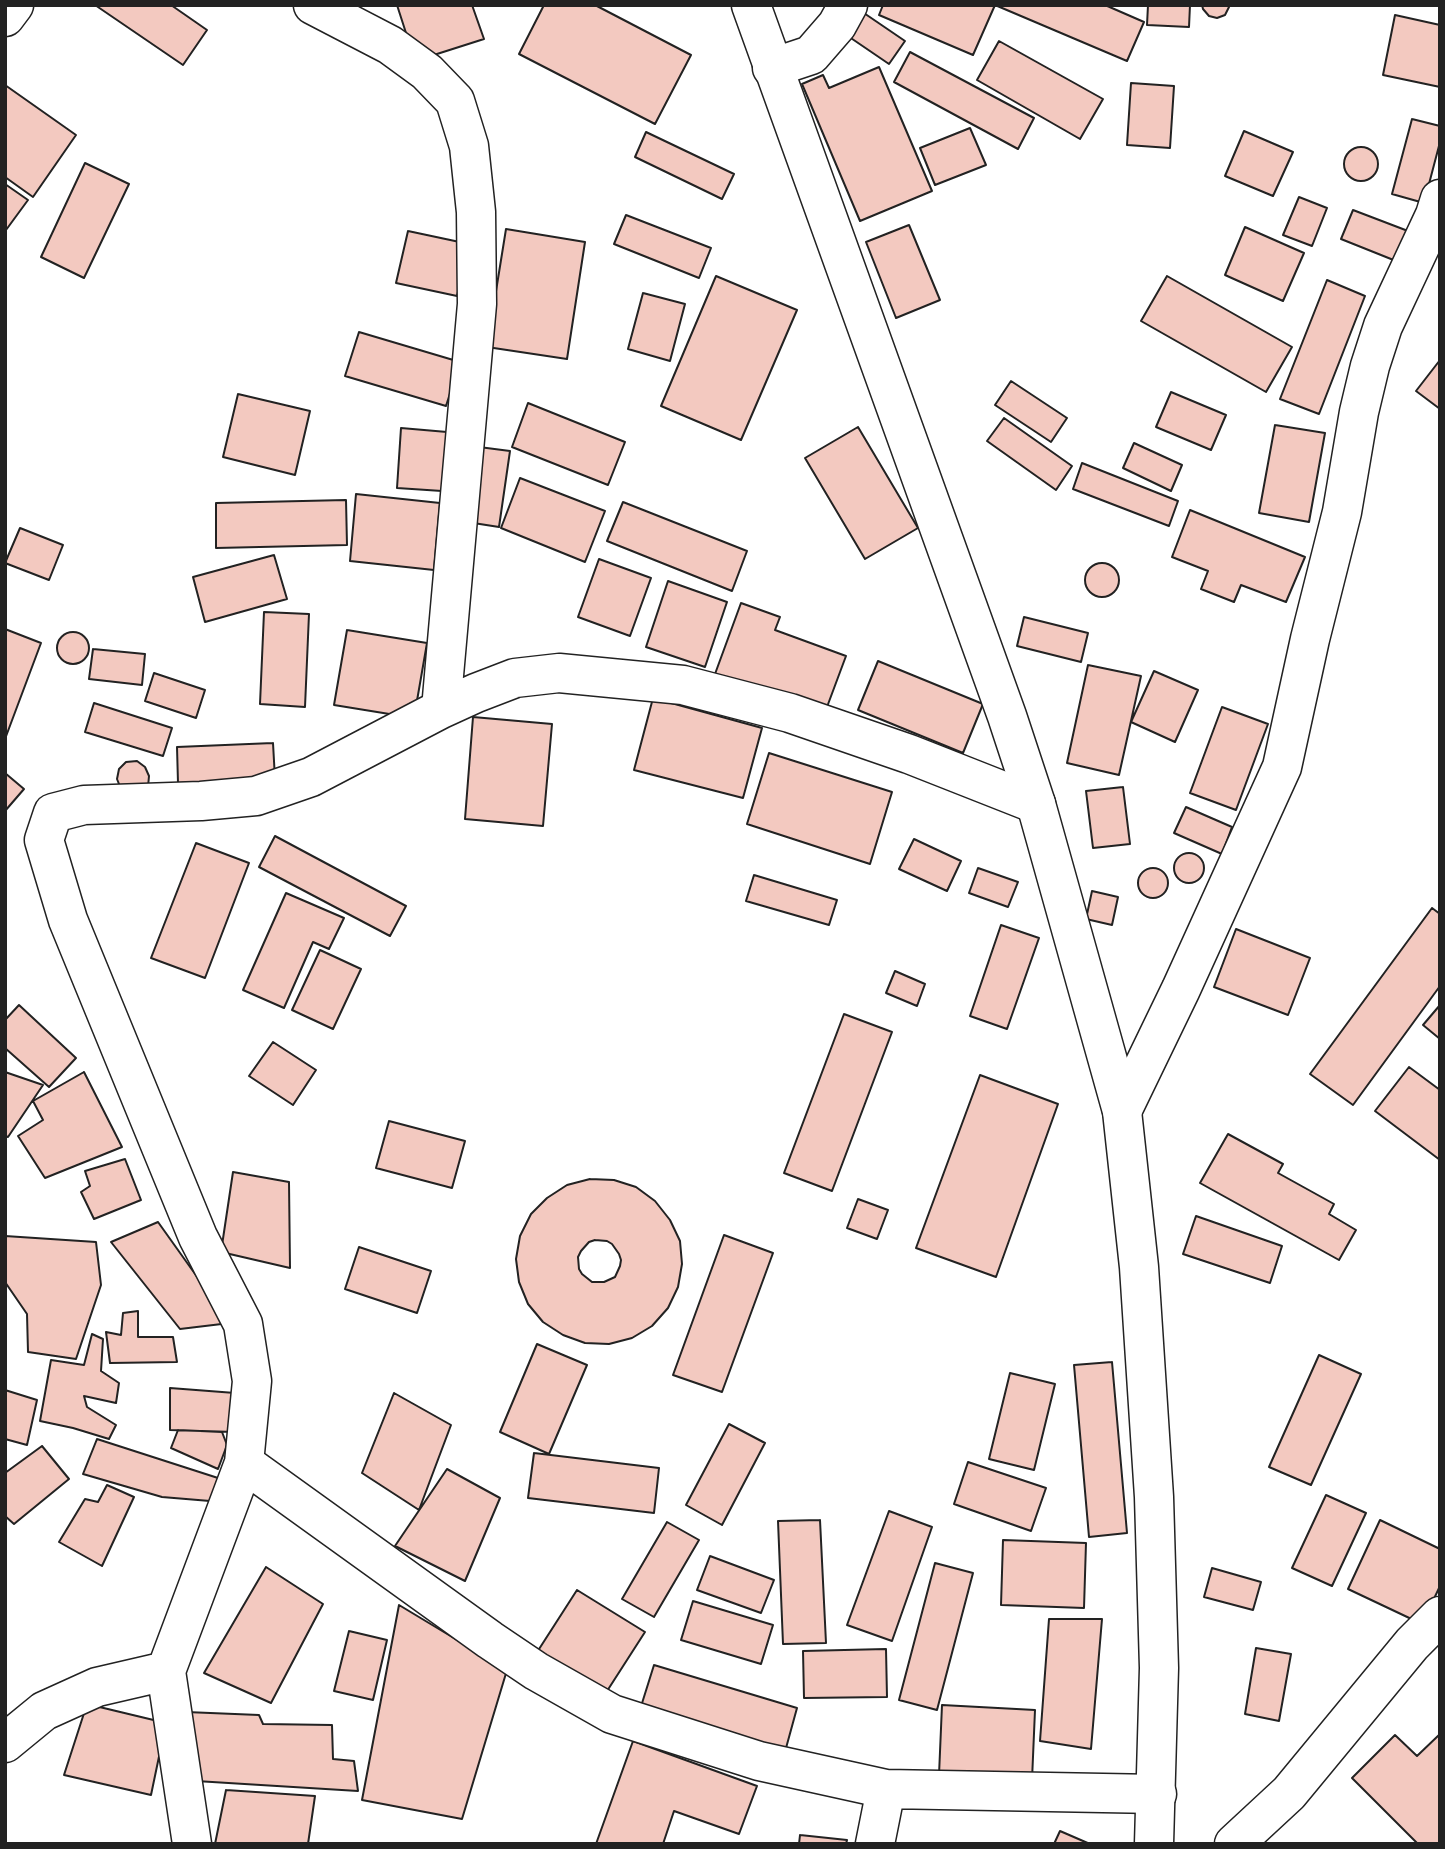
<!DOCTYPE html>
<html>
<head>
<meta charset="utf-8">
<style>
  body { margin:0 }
  #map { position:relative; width:1445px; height:1849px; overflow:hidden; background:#fff; font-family:"Varela Round",sans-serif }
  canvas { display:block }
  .frame { position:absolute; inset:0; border:7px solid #222; pointer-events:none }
</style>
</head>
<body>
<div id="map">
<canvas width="1445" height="1849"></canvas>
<div class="frame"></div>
</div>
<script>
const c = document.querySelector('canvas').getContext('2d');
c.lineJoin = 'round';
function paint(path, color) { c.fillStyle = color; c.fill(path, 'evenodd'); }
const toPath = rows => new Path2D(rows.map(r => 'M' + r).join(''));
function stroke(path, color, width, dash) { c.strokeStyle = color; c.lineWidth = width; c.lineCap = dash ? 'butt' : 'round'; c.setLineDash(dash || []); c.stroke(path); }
const building = toPath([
  [95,5,171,5,207,30,183,65,95,5],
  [397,5,472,5,484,39,415,61,397,5],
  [544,5,595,5,691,55,655,124,519,54,544,5],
  [883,5,1105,5,1144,22,1127,61,995,5,973,55,879,15,883,5],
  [1148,5,1190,5,1189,27,1147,25,1148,5],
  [1202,5,1229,5,1229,7,1225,15,1217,18,1209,16,1203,9,1202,5],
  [858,9,905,41,889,64,842,32,858,9],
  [1395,15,1440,25,1440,87,1383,75,1395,15],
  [999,41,1103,99,1080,139,977,80,999,41],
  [910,52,1034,118,1018,149,894,82,910,52],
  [879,67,932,191,860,221,802,84,823,75,829,88,879,67],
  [1131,83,1174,86,1170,148,1127,145,1131,83],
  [5,85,76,135,33,197,5,177,5,85],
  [1412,119,1440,126,1440,142,1424,203,1392,194,1412,119],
  [970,128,986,165,935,185,920,148,970,128],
  [1244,131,1293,152,1273,196,1225,176,1244,131],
  [646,132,734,174,722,199,635,157,646,132],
  '1344 164a17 17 0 1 1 34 0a17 17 0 1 1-34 0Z',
  [85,163,129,184,84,278,41,257,85,163],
  [5,184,28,200,6,230,5,230,5,184],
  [1299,197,1327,208,1312,246,1283,235,1299,197],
  [1353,210,1408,231,1396,261,1341,239,1353,210],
  [626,215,711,248,699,278,614,244,626,215],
  [909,225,940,300,896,318,866,242,909,225],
  [1245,227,1304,253,1283,301,1225,275,1245,227],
  [506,229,585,242,567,359,487,347,506,229],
  [408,231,469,244,457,296,396,283,408,231],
  [716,276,797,310,741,440,661,406,716,276],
  [1167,276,1292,347,1266,392,1141,321,1167,276],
  [1327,280,1365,296,1319,414,1280,399,1327,280],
  [643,293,685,304,670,361,628,349,643,293],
  [359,332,460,362,446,406,345,376,359,332],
  [1440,360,1440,409,1416,391,1440,360],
  [1011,381,1067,418,1051,442,995,405,1011,381],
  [1171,392,1226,415,1211,450,1156,427,1171,392],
  [238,394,310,411,295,475,223,457,238,394],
  [528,403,625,442,608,485,512,447,528,403],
  [1004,418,1072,466,1056,490,987,441,1004,418],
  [1275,425,1325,433,1309,522,1259,513,1275,425],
  [858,427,918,528,865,559,805,458,858,427],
  [401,428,447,432,442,491,397,488,401,428],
  [1134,443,1182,465,1171,491,1123,468,1134,443],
  [479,447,510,451,499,527,467,522,479,447],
  [1082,463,1178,501,1169,526,1073,489,1082,463],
  [520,478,605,511,585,562,501,528,520,478],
  [356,494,440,503,434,570,350,561,356,494],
  [346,500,347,545,216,548,216,503,346,500],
  [623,502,747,551,732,591,607,541,623,502],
  [1190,510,1305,557,1286,602,1241,585,1234,602,1201,589,1208,571,1172,557,1190,510],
  [20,528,63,545,49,580,5,563,20,528],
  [274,555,287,599,205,622,193,577,274,555],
  [599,559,651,578,630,636,578,617,599,559],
  '1085 580a17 17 0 1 1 34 0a17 17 0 1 1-34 0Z',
  [668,581,727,602,705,667,646,647,668,581],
  [741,603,780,617,775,630,846,656,824,715,715,674,741,603],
  [264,612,309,614,305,707,260,704,264,612],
  [1024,617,1088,633,1081,662,1017,646,1024,617],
  [5,629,41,643,5,739,5,629],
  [347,630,427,643,414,718,334,705,347,630],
  '57 648a16 16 0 1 1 32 0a16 16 0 1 1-32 0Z',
  [93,649,145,654,142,685,89,679,93,649],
  [878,661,983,704,963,753,858,710,878,661],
  [1088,665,1141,676,1119,775,1067,763,1088,665],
  [1154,671,1198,690,1175,742,1131,722,1154,671],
  [154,673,205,690,196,718,145,701,154,673],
  [653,698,762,728,743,798,634,770,653,698],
  [94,703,172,728,163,756,85,732,94,703],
  [1222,707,1268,724,1236,810,1190,793,1222,707],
  [473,717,552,724,543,826,465,819,473,717],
  [273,743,275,779,178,783,177,747,273,743],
  [769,753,892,792,870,864,747,824,769,753],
  [137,761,145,767,149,776,148,787,121,789,117,779,119,769,126,762,137,761],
  [5,773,24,789,5,811,5,773],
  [1123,787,1130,844,1093,848,1086,791,1123,787],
  [1186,807,1232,827,1222,854,1174,833,1186,807],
  [275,836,406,906,390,936,259,867,275,836],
  [914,839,961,861,947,891,899,869,914,839],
  [196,843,249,863,205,978,151,958,196,843],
  '1174 868a15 15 0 1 1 30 0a15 15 0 1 1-30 0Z',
  '1138 883a15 15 0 1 1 30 0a15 15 0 1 1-30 0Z',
  [978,868,1018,882,1008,907,969,893,978,868],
  [754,875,837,900,829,925,746,901,754,875],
  [1092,891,1118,897,1112,925,1086,919,1092,891],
  [286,893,344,918,329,949,313,942,284,1008,243,990,286,893],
  [1432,908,1440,914,1440,986,1353,1105,1310,1074,1432,908],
  [1001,925,1039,938,1007,1029,970,1016,1001,925],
  [1236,929,1310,958,1288,1015,1214,987,1236,929],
  [320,950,361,969,333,1029,292,1010,320,950],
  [895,971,925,984,917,1006,886,993,895,971],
  [19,1005,76,1058,49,1087,5,1048,5,1020,19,1005],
  [1440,1005,1440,1039,1423,1025,1440,1005],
  [844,1014,892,1032,832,1191,784,1173,844,1014],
  [273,1042,316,1070,293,1105,249,1076,273,1042],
  [1409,1067,1440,1090,1440,1160,1375,1111,1409,1067],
  [5,1072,43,1085,8,1137,5,1136,5,1072],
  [84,1072,122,1147,45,1178,18,1136,43,1120,33,1101,84,1072],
  [980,1075,1058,1104,996,1277,916,1248,980,1075],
  [389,1121,465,1141,452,1188,376,1168,389,1121],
  [1228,1134,1283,1164,1278,1173,1334,1204,1329,1214,1356,1230,1339,1260,1200,1183,1228,1134],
  [125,1159,141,1200,94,1219,81,1192,90,1186,85,1171,125,1159],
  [233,1172,289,1182,290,1268,221,1252,233,1172],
  [590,1179,614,1180,636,1187,655,1201,670,1220,680,1241,682,1264,678,1287,668,1308,652,1326,632,1338,609,1344,585,1343,563,1335,543,1322,528,1304,519,1282,516,1259,520,1236,531,1214,547,1198,567,1185,590,1179],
  [595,1240,607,1241,612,1244,619,1254,621,1260,620,1266,615,1277,604,1282,592,1282,582,1274,579,1269,578,1257,581,1251,589,1242,595,1240],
  [858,1199,888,1210,877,1239,847,1228,858,1199],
  [1196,1216,1282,1246,1270,1283,1183,1254,1196,1216],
  [158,1222,230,1323,180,1329,111,1242,158,1222],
  [724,1235,773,1253,722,1392,673,1375,724,1235],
  [5,1236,96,1242,101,1285,76,1359,28,1352,27,1314,5,1282,5,1236],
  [359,1247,431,1271,417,1313,345,1289,359,1247],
  [138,1311,138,1337,173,1337,177,1362,110,1363,106,1332,121,1335,123,1313,138,1311],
  [92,1334,103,1339,101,1371,119,1383,116,1403,84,1396,87,1407,116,1425,109,1439,73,1428,40,1421,51,1360,84,1365,92,1334],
  [537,1344,587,1365,549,1454,500,1432,537,1344],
  [1319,1355,1361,1374,1311,1485,1269,1467,1319,1355],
  [1112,1362,1127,1533,1089,1537,1074,1365,1112,1362],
  [1010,1373,1055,1384,1034,1470,989,1459,1010,1373],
  [170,1388,235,1393,234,1432,170,1430,170,1388],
  [5,1390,37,1400,27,1445,5,1439,5,1390],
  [394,1393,451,1425,419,1510,362,1473,394,1393],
  [729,1424,765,1443,722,1525,686,1505,729,1424],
  [178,1430,222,1432,227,1445,218,1469,171,1448,178,1430],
  [97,1439,218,1478,210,1501,162,1497,83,1474,97,1439],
  [42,1446,69,1479,14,1524,5,1516,5,1473,42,1446],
  [534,1453,659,1468,654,1513,528,1498,534,1453],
  [968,1462,1046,1488,1031,1531,954,1504,968,1462],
  [447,1469,500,1498,465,1581,395,1546,447,1469],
  [107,1485,134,1497,102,1566,59,1542,85,1499,98,1502,107,1485],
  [1326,1495,1366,1513,1332,1586,1292,1568,1326,1495],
  [889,1511,932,1527,892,1641,847,1625,889,1511],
  [820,1520,826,1643,783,1644,778,1521,820,1520],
  [1380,1520,1440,1549,1440,1586,1422,1624,1348,1589,1380,1520],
  [667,1522,699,1540,654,1617,622,1599,667,1522],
  [1003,1540,1086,1543,1084,1608,1001,1605,1003,1540],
  [710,1556,774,1580,761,1613,697,1590,710,1556],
  [935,1563,973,1573,937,1710,899,1700,935,1563],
  [266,1567,323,1604,271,1703,204,1673,266,1567],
  [1212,1568,1261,1582,1253,1610,1204,1597,1212,1568],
  [577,1590,645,1632,600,1702,532,1660,577,1590],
  [693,1601,773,1625,761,1664,681,1640,693,1601],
  [399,1605,507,1670,462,1819,362,1800,399,1605],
  [1049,1619,1102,1619,1091,1749,1040,1741,1049,1619],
  [349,1631,387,1640,373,1700,334,1691,349,1631],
  [1256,1648,1291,1654,1279,1721,1245,1714,1256,1648],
  [886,1649,887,1697,804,1698,803,1651,886,1649],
  [654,1665,797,1708,783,1759,638,1716,654,1665],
  [87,1704,166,1723,151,1795,64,1775,87,1704],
  [942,1705,1035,1710,1032,1780,939,1775,942,1705],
  [186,1712,259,1715,263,1724,332,1725,333,1759,354,1761,358,1791,196,1781,186,1712],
  [1440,1734,1440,1844,1418,1844,1352,1778,1395,1735,1417,1756,1440,1734],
  [633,1741,757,1786,739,1834,674,1811,663,1844,596,1844,633,1741],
  [226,1790,315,1796,308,1844,215,1844,226,1790],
  [1060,1831,1090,1844,1054,1844,1060,1831],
  [800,1835,847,1840,846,1844,799,1844,800,1835]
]);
const street = toPath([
  [313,5,390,45,427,72,455,101,469,146,476,212,477,304,441,709],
  [5,17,14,5],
  [772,68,811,55,837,25,848,5],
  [1122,1111,1181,989,1282,767,1310,639,1342,512,1359,412,1370,366,1383,326,1435,215,1440,199],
  [244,1463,490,1640,536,1671,612,1714,759,1761,886,1789,1157,1794],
  [5,1743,44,1711,97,1687,166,1671],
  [192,1844,166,1671,244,1463,252,1381,243,1324,198,1237,68,920,44,840,53,813,84,805,201,801,256,796,311,777,441,709,476,693,515,678,559,673,683,685,790,713,909,754,1036,804],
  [875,1844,886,1789],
  [1234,1844,1289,1793,1412,1644,1440,1616]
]);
const secondary = toPath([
  [751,5,1007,716,1036,804,1122,1111,1139,1267,1154,1497,1159,1668,1154,1844]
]);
paint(building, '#f3c9c0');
stroke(building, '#222', 2);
stroke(street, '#222', 41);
stroke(secondary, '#222', 41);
stroke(street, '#fff', 38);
stroke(secondary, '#fff', 38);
</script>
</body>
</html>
